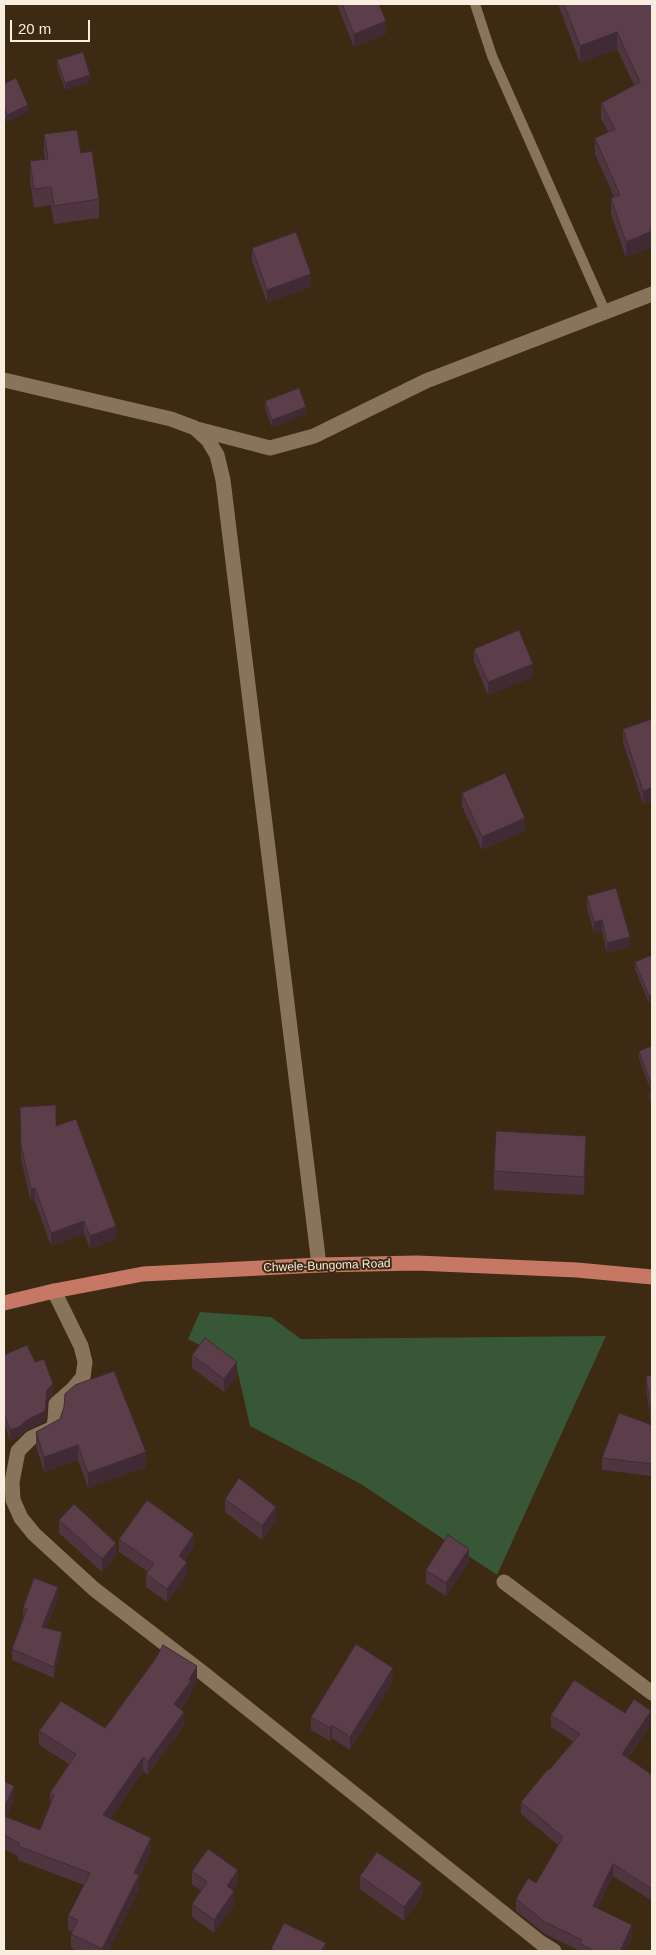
<!DOCTYPE html>
<html>
<head>
<meta charset="utf-8">
<style>
  body { margin:0 }
  #map { position:relative; width:656px; height:1955px; overflow:hidden; background:#3c2a12; font-family:Helvetica,sans-serif }
  canvas { display:block }
  .frame { position:absolute; inset:0; border:5px solid #f9eddf; pointer-events:none }
  .scale { position:absolute; left:10px; top:20px; width:80px; height:22px; box-sizing:border-box; border:2px solid #f9eddf; border-top:0; padding-left:6px; font-size:15px; line-height:18px; white-space:nowrap; color:#f9eddf; -webkit-text-stroke:4px #3c2a12; paint-order:stroke }
</style>
</head>
<body>
<div id="map">
<canvas width="656" height="1955"></canvas>
<div class="frame"></div>
<div class="scale">20 m</div>
</div>
<script>
const c = document.querySelector('canvas').getContext('2d');
c.lineJoin = 'round';
function paint(path, color) { c.fillStyle = color; c.fill(path, 'evenodd'); }
const toPath = rows => new Path2D(rows.map(r => 'M' + r).join(''));
function stroke(path, color, width, dash) { c.strokeStyle = color; c.lineWidth = width; c.lineCap = dash ? 'butt' : 'round'; c.setLineDash(dash || []); c.stroke(path); }
function write(font, color, halo, rows, align = 'center') {
  c.font = font + ' Helvetica,sans-serif'; c.lineWidth = 4; c.setLineDash([]); c.textBaseline = 'middle'; c.strokeStyle = halo; c.fillStyle = color; for (const [text, x, y, turn = 0] of rows) {
    c.save(); c.translate(x, y); c.rotate((+turn || 0) * Math.PI / 180); c.textAlign = isNaN(turn) ? turn : align; if (halo) c.strokeText(text, 0, 0); c.fillText(text, 0, 0); c.restore();
  }
}
const green = toPath([
  [200,1312,271,1317,301,1339,606,1336,497,1575,361,1484,250,1426,236,1364,188,1339]
]);
const lane = toPath([
  [475,4,492,56,605,311]
]);
const street = toPath([
  [4,380,171,419,195,428,208,440,217,455,223,480,319,1265],
  [197,429,270,448,314,436,426,381,652,294],
  [54,1291,81,1346,85,1362,83,1377,72,1390,56,1404,55,1420,53,1428,31,1438,18,1451,12,1482,13,1500,21,1518,34,1534,94,1589,203,1673,541,1943,554,1951],
  [504,1582,652,1693]
]);
const primary = toPath([
  [4,1303,54,1291,143,1274,319,1265,417,1263,577,1270,652,1277]
]);
const wall = toPath([
  [337,4,379,4,386,34,354,47],
  [558,4,652,4,626,258,611,214,611,198,614,197,595,154,595,138,608,132,601,119,601,103,634,85,617,49,580,63],
  [57,60,90,82,65,90,57,67],
  [4,84,28,112,7,122,4,115],
  [44,134,81,153,99,199,99,218,54,224,51,205,34,208,30,180,30,161,45,159,44,153],
  [252,248,311,287,267,303,252,261],
  [265,401,306,414,272,427,265,408],
  [474,649,533,677,488,695,474,662],
  [652,719,652,801,643,804,623,742,623,729],
  [462,793,525,831,482,850,462,806],
  [587,896,630,947,607,953,602,931,594,933,587,907],
  [652,955,649,1003,635,969,635,962],
  [652,1046,652,1108,649,1099,649,1091,651,1091,639,1059,639,1051],
  [20,1107,56,1126,116,1239,90,1249,84,1234,51,1246,35,1201,31,1202,21,1159],
  [586,1155,584,1195,494,1190,494,1171],
  [4,1355,35,1362,53,1394,47,1400,45,1421,27,1430,19,1437,10,1440,4,1424],
  [192,1355,237,1375,224,1392,192,1368],
  [652,1375,652,1476,602,1470,602,1458,651,1424,646,1388,646,1376],
  [60,1419,146,1467,88,1488,78,1460,44,1472,36,1446,36,1432],
  [225,1499,276,1521,262,1540,225,1512],
  [59,1520,116,1556,102,1572,59,1533],
  [119,1539,194,1547,185,1560,187,1575,167,1602,146,1587,146,1574,148,1572,119,1552],
  [469,1562,446,1596,426,1583,426,1570],
  [58,1599,46,1628,62,1643,54,1678,12,1660,12,1649,23,1618,23,1608],
  [197,1680,191,1690,191,1695,181,1709,184,1725,148,1775,143,1771,110,1819,151,1852,139,1878,139,1889,108,1951,78,1951,71,1948,71,1934,72,1932,68,1930,68,1916,84,1885,18,1860,18,1856,4,1849,4,1781,14,1800,6,1817,40,1830,50,1804,50,1793,69,1764,39,1745,39,1731,105,1728],
  [393,1681,350,1750,332,1738,330,1741,311,1730,311,1717],
  [625,1713,651,1723,628,1758,652,1775,652,1901,613,1876,597,1909,632,1937,625,1951,580,1951,545,1934,516,1911,516,1899,536,1883,558,1845,521,1814,521,1802,574,1742,551,1727,551,1715],
  [192,1871,238,1883,233,1890,234,1905,214,1933,192,1917,192,1904,201,1891,192,1884],
  [360,1876,422,1896,404,1921,360,1889]
]);
const shadedWall = toPath([
  [386,21,386,34,354,47,354,34],
  [617,32,617,49,580,63,580,46],
  [90,75,90,82,65,90,65,83],
  [28,105,28,112,7,122,7,115],
  [652,231,652,247,626,258,626,242],
  [311,274,311,287,267,303,267,290],
  [306,407,306,414,272,427,272,420],
  [533,664,533,677,488,695,488,682],
  [652,788,652,801,643,804,643,791],
  [525,818,525,831,482,850,482,837],
  [602,920,602,931,594,933,594,922],
  [630,937,630,947,607,953,607,943],
  [652,995,652,1002,649,1003,649,996],
  [586,1136,586,1155,584,1195,584,1177],
  [35,1188,35,1201,31,1202,31,1189],
  [84,1221,84,1234,51,1246,51,1233],
  [116,1226,116,1239,90,1249,90,1236],
  [237,1362,237,1375,224,1392,224,1379],
  [53,1384,53,1394,47,1400,45,1421,27,1430,19,1437,10,1440,10,1430],
  [78,1445,78,1460,44,1472,44,1457],
  [146,1452,146,1467,88,1488,88,1473],
  [276,1507,276,1521,262,1540,262,1526],
  [194,1534,194,1547,179,1569,179,1556],
  [116,1543,116,1556,102,1572,102,1559],
  [469,1549,469,1562,446,1596,446,1583],
  [187,1562,187,1575,167,1602,167,1589],
  [58,1587,58,1599,42,1639,42,1627],
  [62,1632,62,1643,54,1678,54,1667],
  [197,1666,197,1680,191,1690,191,1695,174,1718,174,1704],
  [393,1668,393,1681,350,1750,350,1737],
  [651,1711,651,1723,622,1766,622,1754],
  [184,1712,184,1725,148,1775,148,1761],
  [332,1725,332,1738,330,1741,330,1728],
  [143,1757,143,1771,103,1829,103,1815],
  [14,1786,14,1800,4,1822,4,1808],
  [151,1838,151,1852,139,1878,139,1889,108,1951,102,1951,102,1949,134,1873],
  [613,1864,613,1876,593,1918,593,1906],
  [238,1870,238,1883,227,1899,227,1886],
  [422,1883,422,1896,404,1921,404,1907],
  [234,1891,234,1905,214,1933,214,1920],
  [632,1925,632,1937,625,1951,620,1951],
  [326,1943,326,1951,321,1951]
]);
const building = toPath([
  [342,4,379,4,386,21,354,34,342,4],
  [564,4,652,4,652,231,626,242,611,198,620,195,595,138,615,129,601,103,640,82,617,32,580,46,564,4],
  [83,52,90,75,65,83,57,60,83,52],
  [16,78,28,105,7,115,4,108,4,84,16,78],
  [77,130,81,153,92,151,99,199,54,206,51,187,34,189,30,161,48,159,44,134,77,130],
  [296,232,311,274,267,290,252,248,296,232],
  [299,388,306,407,272,420,265,401,299,388],
  [519,630,533,664,488,682,474,649,519,630],
  [652,719,652,788,643,791,623,729,652,719],
  [505,773,525,818,482,837,462,793,505,773],
  [616,888,630,937,607,943,602,920,594,922,587,896,616,888],
  [652,955,652,995,649,996,635,962,652,955],
  [652,1046,652,1087,639,1051,652,1046],
  [652,1090,652,1100,649,1091,652,1090],
  [56,1105,56,1126,76,1119,116,1226,90,1236,84,1221,51,1233,35,1188,31,1189,21,1146,20,1107,56,1105],
  [496,1131,586,1136,584,1177,494,1171,496,1131],
  [205,1338,237,1362,224,1379,192,1355,205,1338],
  [27,1345,35,1362,44,1359,53,1384,47,1390,45,1411,27,1420,19,1427,10,1430,4,1414,4,1355,27,1345],
  [114,1371,146,1452,88,1473,78,1445,44,1457,36,1432,60,1419,64,1407,65,1394,75,1385,114,1371],
  [652,1375,652,1419,646,1376,652,1375],
  [619,1413,652,1425,652,1464,602,1458,619,1413],
  [239,1478,276,1507,262,1526,225,1499,239,1478],
  [147,1500,194,1534,179,1556,187,1562,167,1589,146,1574,154,1564,119,1539,147,1500],
  [74,1504,116,1543,102,1559,59,1520,74,1504],
  [448,1535,469,1549,446,1583,426,1570,448,1535],
  [34,1578,58,1587,42,1627,62,1632,54,1667,12,1649,27,1609,23,1608,34,1578],
  [356,1644,393,1668,350,1737,332,1725,330,1728,311,1717,356,1644],
  [163,1645,197,1666,189,1680,191,1681,174,1704,184,1712,148,1761,143,1757,103,1815,151,1838,134,1873,139,1875,102,1949,71,1934,78,1920,68,1916,90,1873,18,1846,19,1843,4,1835,4,1816,40,1830,54,1795,50,1793,76,1754,39,1731,61,1701,105,1728,156,1658,163,1645],
  [574,1680,625,1713,634,1699,651,1711,622,1754,652,1775,652,1889,613,1864,593,1906,632,1925,620,1951,595,1951,580,1944,582,1940,545,1922,516,1899,528,1878,536,1883,563,1837,521,1802,548,1769,549,1770,580,1734,551,1715,574,1680],
  [4,1781,14,1786,4,1808,4,1781],
  [208,1849,238,1870,227,1886,234,1891,214,1920,192,1904,207,1882,192,1871,208,1849],
  [377,1852,422,1883,404,1907,360,1876,377,1852],
  [284,1923,326,1943,321,1951,276,1951,271,1949,284,1923]
]);
const streetNames = [
  ["Chwele-Bungoma Road",327,1266,-2]
];
paint(green, '#375737');
stroke(lane, '#89745b', 10);
stroke(street, '#89745b', 15);
stroke(primary, '#c67864', 15);
paint(wall, '#4f3540');
paint(shadedWall, '#402b34');
paint(building, '#5c3e4a');
stroke(building, '#402b34', 1);
write('12px', '#f9eddf', '#3c2a12', streetNames);
</script>
</body>
</html>
